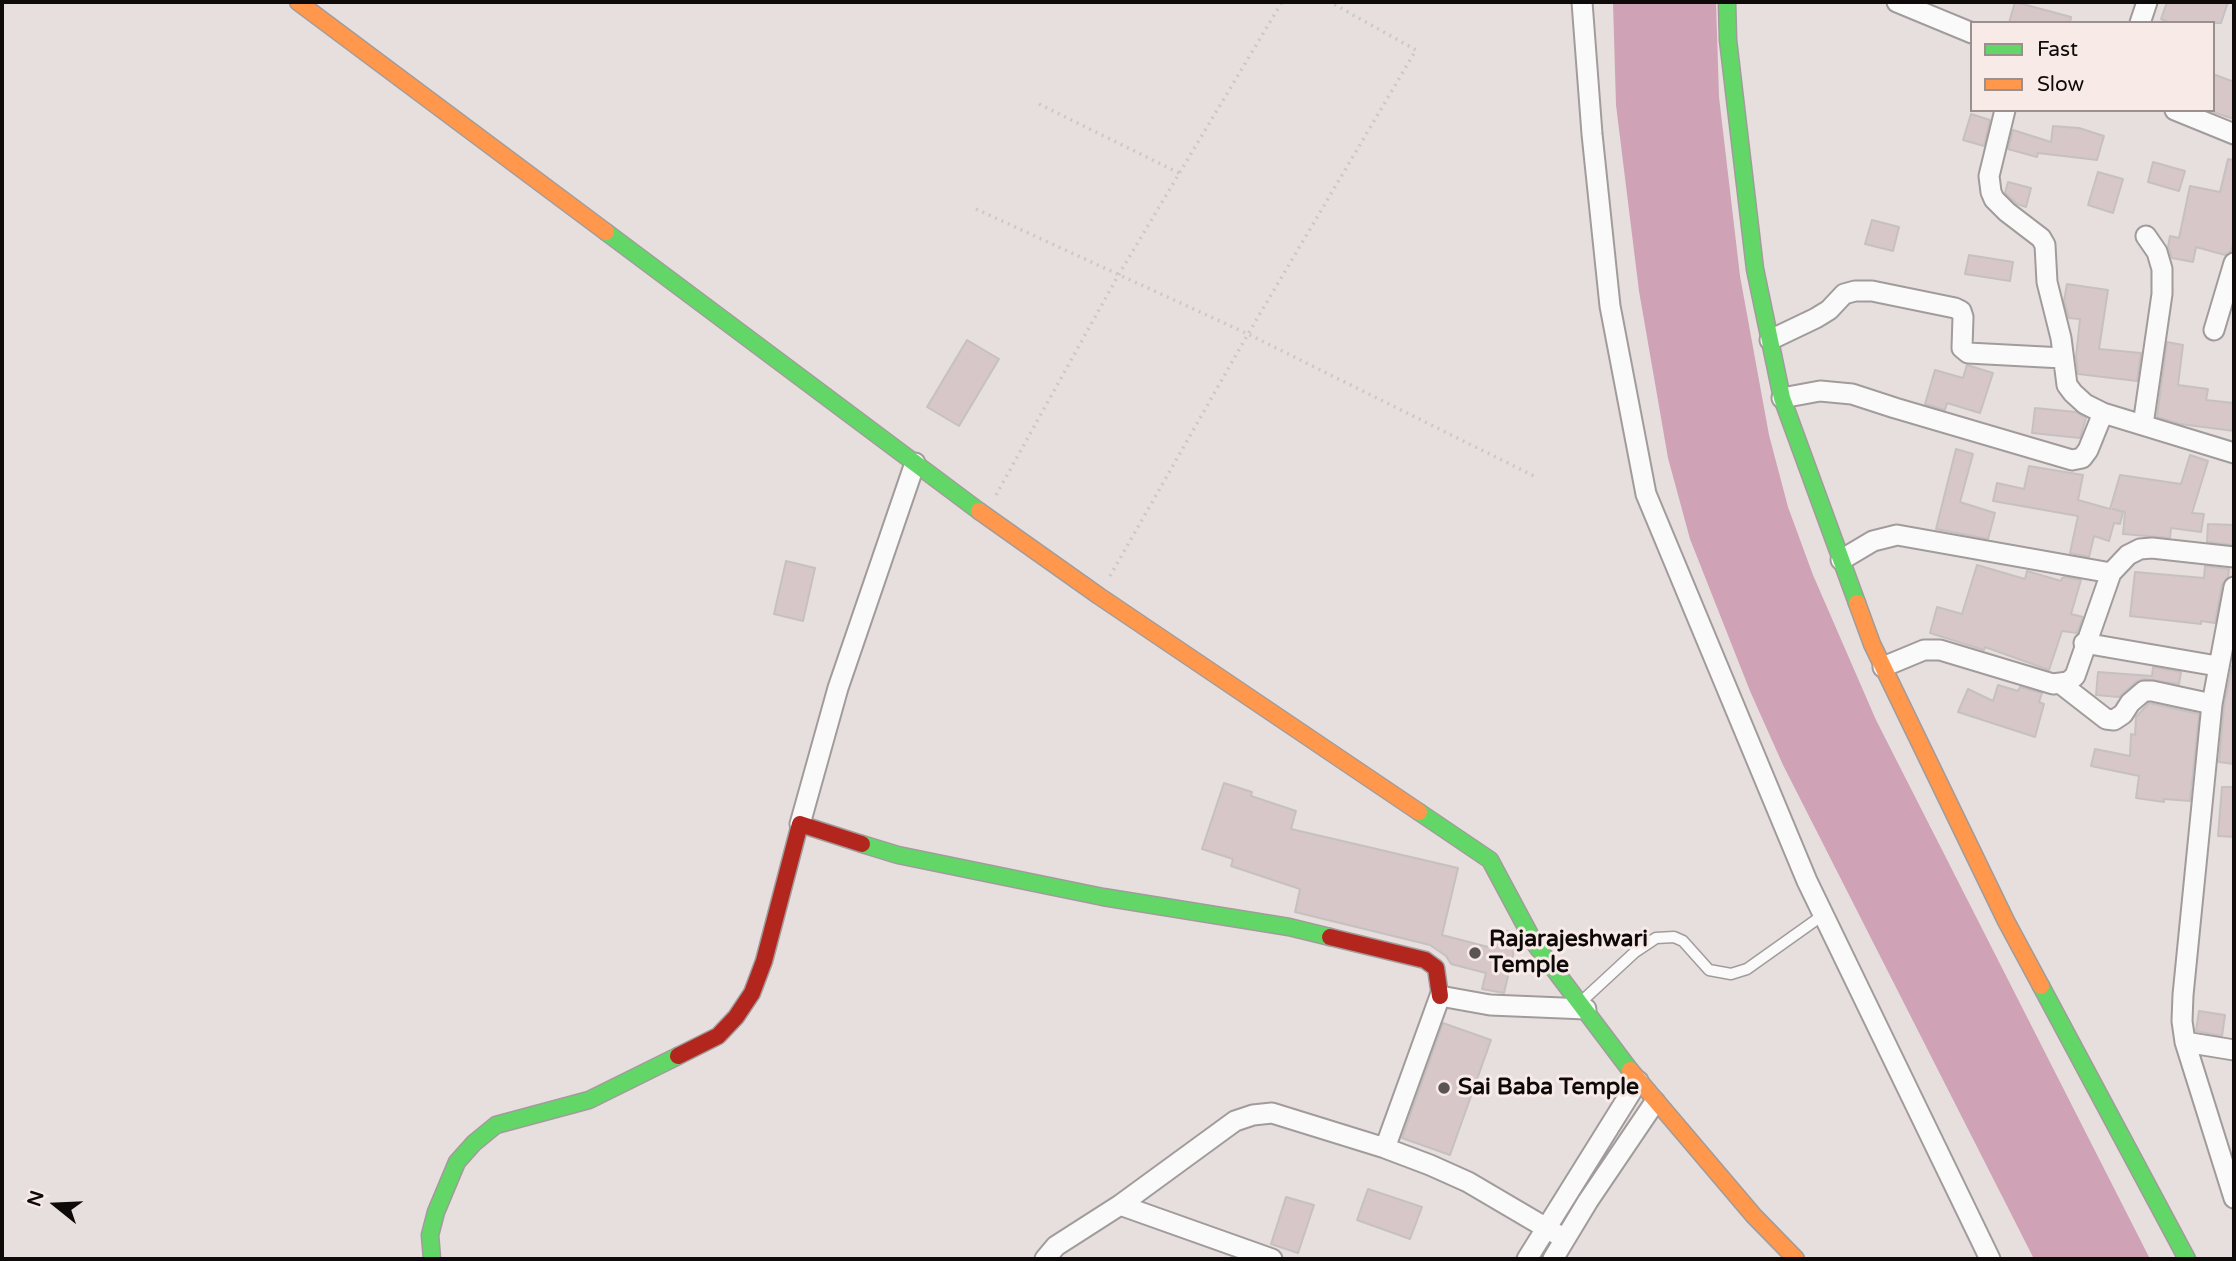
<!DOCTYPE html>
<html>
<head>
<meta charset="utf-8">
<style>
  body { margin:0 }
  #map { position:relative; width:2236px; height:1261px; overflow:hidden; background:#e6dfde; font-family:"Varela Round",sans-serif }
  canvas { display:block }
  .frame { position:absolute; inset:0; border:4px solid #0e0a09; pointer-events:none }
  .legend { position:absolute; left:1970px; top:21px; width:245px; height:91px; box-sizing:border-box; background:#f7eae7; border:2px solid #9a908e; margin:0; padding:9px 12px; list-style:none; font-size:21px; color:#0e0a09 }
  .legend li { display:flex; align-items:center; gap:14px; height:35px }
  .legend b { width:35px; border:2px solid #9a908e }
  .north { position:absolute; left:21px; top:1170px; width:70px; height:70px; -webkit-text-stroke:5px #f7eae7; paint-order:stroke; rotate:288deg; font-size:19px; font-weight:700; line-height:28px; text-align:center; color:#0e0a09 }
  .north::after { content:''; display:block; margin:auto; width:24px; height:32px; background:#0e0a09; clip-path:polygon(50% 0,100% 100%,50% 72%,0 100%) }
</style>
</head>
<body>
<div id="map">
<canvas width="2236" height="1261"></canvas>
<div class="frame"></div>
<ul class="legend">
<li><b style="height:9px;background:#63d668"></b>Fast</li>
<li><b style="height:9px;background:#ff974d"></b>Slow</li>
</ul>
<div class="north">N</div>
</div>
<script>
const c = document.querySelector('canvas').getContext('2d');
c.lineJoin = 'round';
function paint(path, color) { c.fillStyle = color; c.fill(path, 'evenodd'); }
const toPath = rows => new Path2D(rows.map(r => 'M' + r).join(''));
function stroke(path, color, width, dash) { c.strokeStyle = color; c.lineWidth = width; c.lineCap = dash ? 'butt' : 'round'; c.setLineDash(dash || []); c.stroke(path); }
function write(font, color, halo, rows, align = 'center') {
  c.font = font + ' "Varela Round",sans-serif'; c.lineWidth = 6; c.setLineDash([]); c.textBaseline = 'middle'; c.strokeStyle = halo; c.fillStyle = color; for (const [text, x, y, turn = 0] of rows) {
    c.save(); c.translate(x, y); c.rotate((+turn || 0) * Math.PI / 180); c.textAlign = isNaN(turn) ? turn : align; if (halo) c.strokeText(text, 0, 0); c.fillText(text, 0, 0); c.restore();
  }
}
const water = toPath([
  [1613,2,1716,2,1719,97,1740,276,1769,435,1788,507,1813,575,1876,720,2150,1259,2034,1259,1783,765,1750,691,1690,539,1668,458,1639,291,1616,105]
]);
const building = toPath([
  [2015,2,2071,17,2070,23,2009,23,2015,2],
  [2167,2,2228,2,2221,23,2170,23,2161,19,2167,2],
  [2213,74,2234,82,2234,119,2213,112,2213,74],
  [1971,114,1990,120,1984,146,1963,140,1971,114],
  [2053,126,2079,128,2104,136,2097,160,2038,153,2037,157,2008,149,2013,130,2051,142,2053,126],
  [2228,159,2234,160,2234,240,2231,251,2225,255,2196,247,2193,262,2172,258,2168,247,2170,236,2179,238,2190,186,2220,192,2228,159],
  [2153,162,2185,171,2179,191,2148,182,2153,162],
  [2098,172,2123,179,2113,213,2088,205,2098,172],
  [2008,182,2031,188,2026,207,2017,204,2005,193,2008,182],
  [1872,220,1899,227,1893,251,1865,244,1872,220],
  [1969,255,2013,262,2010,281,1965,274,1969,255],
  [2067,284,2108,290,2099,349,2141,353,2137,381,2078,374,2076,357,2080,319,2069,318,2064,301,2067,284],
  [967,340,999,359,959,426,927,407,967,340],
  [2167,342,2183,345,2178,385,2208,389,2206,400,2234,403,2234,431,2180,424,2157,417,2167,342],
  [1967,365,1993,373,1980,413,1947,403,1945,410,1925,404,1935,370,1963,378,1967,365],
  [2035,408,2076,412,2086,418,2080,438,2032,433,2035,408],
  [1956,449,1973,454,1960,502,1995,513,1988,539,1936,529,1956,449],
  [2190,455,2208,461,2192,513,2204,514,2201,532,2171,528,2170,538,2123,534,2125,512,2113,509,2123,512,2120,524,2114,523,2109,541,2094,536,2089,557,2070,553,2078,516,1993,501,1997,483,2024,489,2029,466,2083,475,2078,500,2110,509,2120,475,2181,484,2190,455],
  [2208,524,2234,525,2234,545,2207,542,2208,524],
  [786,561,815,568,803,621,774,614,786,561],
  [1977,565,2025,579,2027,571,2061,581,2062,578,2065,577,2081,580,2071,614,2083,617,2077,633,2062,631,2049,670,1985,647,1984,650,1930,633,1937,607,1962,614,1977,565],
  [2205,566,2229,569,2228,577,2222,585,2215,623,2201,621,2201,624,2130,616,2135,572,2204,578,2205,566],
  [2232,666,2234,666,2234,764,2219,762,2224,706,2232,666],
  [2153,667,2181,672,2179,684,2144,679,2136,682,2119,697,2096,695,2098,672,2152,676,2153,667],
  [1998,685,2018,691,2020,687,2042,693,2039,702,2044,704,2035,737,1958,712,1968,689,1993,701,1998,685],
  [2149,703,2199,714,2190,801,2164,799,2164,802,2136,798,2139,776,2091,766,2095,749,2130,756,2131,734,2135,735,2136,717,2149,703],
  [1224,783,1252,792,1251,796,1296,811,1291,829,1458,868,1442,935,1492,948,1496,929,1511,932,1516,942,1504,993,1482,989,1486,973,1451,964,1446,956,1430,945,1295,912,1300,889,1231,866,1233,859,1202,849,1224,783],
  [2222,787,2234,787,2234,837,2218,836,2222,787],
  [2199,1011,2225,1015,2222,1036,2196,1031,2199,1011],
  [1443,1023,1491,1040,1450,1155,1402,1138,1443,1023],
  [1368,1189,1422,1207,1410,1239,1357,1220,1368,1189],
  [1286,1197,1314,1205,1298,1253,1271,1244,1286,1197]
]);
const path = toPath([
  [1039,104,1179,173],
  [976,209,1248,334,1538,478],
  [996,495,1119,274,1282,2],
  [1110,576,1248,334,1416,50,1330,2]
]);
const lane = toPath([
  [1582,1001,1635,952,1656,938,1674,937,1683,941,1709,970,1731,974,1747,969,1823,915]
]);
const street = toPath([
  [1582,2,1592,134,1610,306,1646,494,1807,881,1990,1259],
  [1897,2,1972,33],
  [2140,23,2147,2],
  [2005,110,1989,176,1991,192,1994,199,2007,212,2041,238,2045,245,2047,282,2061,338,2067,385,2073,393,2085,404,2103,413],
  [2175,110,2234,134],
  [2214,330,2234,263],
  [1770,340,1816,318,1829,310,1844,294,1855,291,1872,291,1955,308,1961,311,1963,317,1962,348,1968,353,2063,358],
  [1782,398,1820,391,1852,394,1895,408,2072,460,2082,458,2088,450,2103,413,2234,453],
  [2143,425,2162,294,2162,269,2157,252,2146,236],
  [1841,560,1873,541,1897,535,2111,573],
  [2234,587,2212,704,2183,995,2182,1021,2185,1042,2234,1198],
  [2084,643,2217,666],
  [1883,667,1924,650,1940,650,2053,684,2068,682,2075,676,2111,573,2128,555,2140,549,2152,548,2234,557],
  [2061,684,2106,719,2114,720,2123,714,2130,703,2144,691,2152,691,2212,704],
  [800,824,838,688,915,463],
  [2185,1042,2234,1050],
  [1385,1148,1440,996,1490,1005,1586,1009],
  [1120,1205,1235,1121,1253,1115,1272,1113,1385,1148,1430,1165,1468,1182,1565,1239],
  [1045,1259,1056,1246,1120,1205,1272,1259],
  [1527,1259,1638,1081],
  [1553,1259,1588,1201,1655,1102]
]);
const fast = toPath([
  [1727,2,1728,40,1755,269,1782,398,1857,603],
  [606,232,979,511],
  [1419,812,1490,860,1535,944,1630,1070],
  [862,844,898,855,1103,897,1289,927,1330,937],
  [2041,986,2187,1259],
  [432,1259,430,1235,436,1212,457,1162,474,1143,496,1125,589,1100,678,1056]
]);
const slow = toPath([
  [298,2,606,232],
  [979,511,1099,596,1419,812],
  [1857,603,1872,644,2006,921,2041,986],
  [1630,1070,1754,1216,1796,1259]
]);
const jam = toPath([
  [1330,937,1425,960,1436,968,1440,996],
  [678,1056,718,1036,736,1017,752,993,764,961,800,824,862,844]
]);
const markers = [
  [1475,953,7,"#5a5554"],
  [1444,1088,7,"#5a5554"]
];
const poiNames = [
  ["Rajarajeshwari",1489,940],
  ["Temple",1489,966],
  ["Sai Baba Temple",1458,1088]
];
paint(water, '#cfa2b5');
paint(building, '#d7c7c8');
stroke(building, '#c6c1c0', 2);
stroke(lane, '#a19c9b', 13);
stroke(street, '#a19c9b', 23);
stroke(fast, '#a19c9b', 19);
stroke(slow, '#a19c9b', 19);
stroke(jam, '#a19c9b', 19);
stroke(path, '#cbc9c8', 3.5, [2, 5]);
stroke(lane, '#fbfafa', 10);
stroke(street, '#fbfafa', 19);
stroke(fast, '#63d668', 16);
stroke(slow, '#ff974d', 16);
stroke(jam, '#b3261e', 16);
for (const [x, y, r, color] of markers) { const dot = new Path2D(); dot.arc(x, y, r, 0, 2 * Math.PI); c.fillStyle = color; c.fill(dot); stroke(dot, '#f7eae7', 2.5); }
write('bold 23px', '#0e0a09', '#f7eae7', poiNames, 'left');
</script>
</body>
</html>
